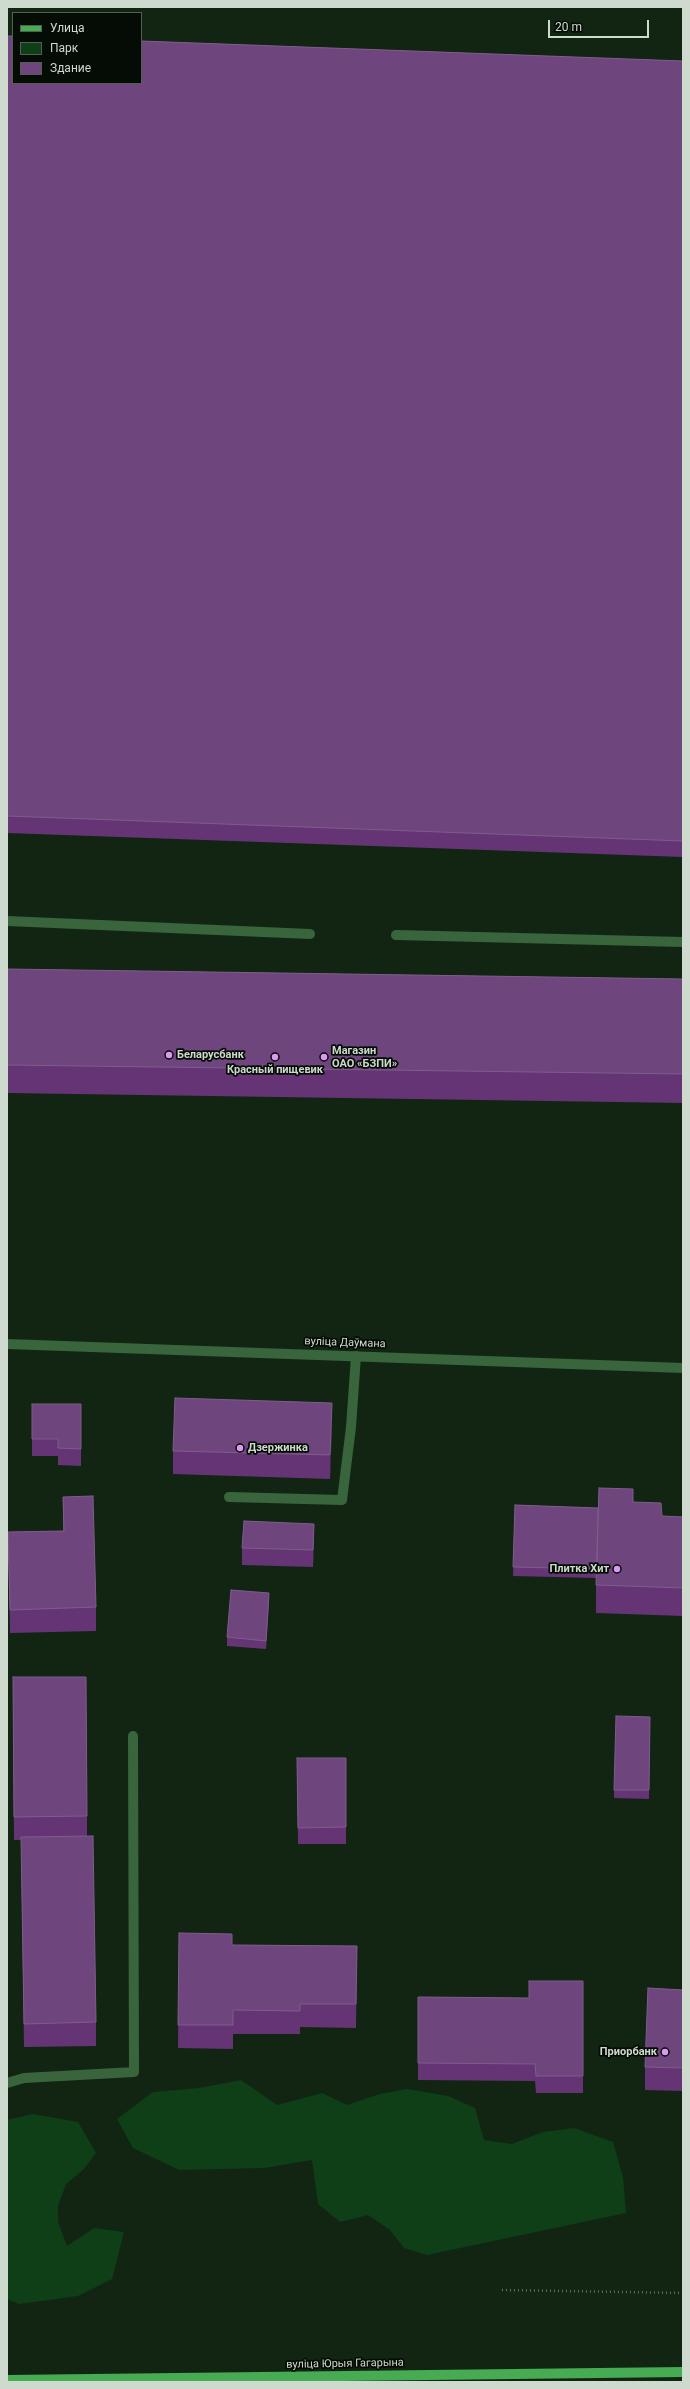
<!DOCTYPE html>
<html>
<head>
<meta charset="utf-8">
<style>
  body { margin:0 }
  #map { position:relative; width:690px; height:2389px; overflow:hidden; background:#122513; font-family:Roboto,sans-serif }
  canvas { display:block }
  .frame { position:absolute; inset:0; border:8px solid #cedace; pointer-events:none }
  .legend { position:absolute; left:12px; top:12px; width:130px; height:72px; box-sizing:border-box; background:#050b05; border:1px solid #555e55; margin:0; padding:5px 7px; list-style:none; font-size:12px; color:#cedace }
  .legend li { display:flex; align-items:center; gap:8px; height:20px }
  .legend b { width:20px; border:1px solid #555e55 }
  .scale { position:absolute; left:548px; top:20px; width:101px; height:18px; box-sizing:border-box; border:2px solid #cedace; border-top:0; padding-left:5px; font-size:12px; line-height:14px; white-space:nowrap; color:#cedace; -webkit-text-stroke:3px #050b05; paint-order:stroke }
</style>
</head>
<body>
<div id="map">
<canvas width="690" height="2389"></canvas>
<div class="frame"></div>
<ul class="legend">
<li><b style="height:5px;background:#46ab52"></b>Улица</li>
<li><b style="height:11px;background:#0e3f16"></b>Парк</li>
<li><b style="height:11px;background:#6f457e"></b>Здание</li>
</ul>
<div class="scale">20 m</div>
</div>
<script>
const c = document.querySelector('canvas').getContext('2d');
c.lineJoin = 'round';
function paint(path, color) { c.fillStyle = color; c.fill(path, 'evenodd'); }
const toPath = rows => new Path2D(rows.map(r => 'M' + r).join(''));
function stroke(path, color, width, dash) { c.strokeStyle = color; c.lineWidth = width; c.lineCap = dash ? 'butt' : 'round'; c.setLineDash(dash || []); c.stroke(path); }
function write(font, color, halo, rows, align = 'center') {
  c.font = font + ' Roboto,sans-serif'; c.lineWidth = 3.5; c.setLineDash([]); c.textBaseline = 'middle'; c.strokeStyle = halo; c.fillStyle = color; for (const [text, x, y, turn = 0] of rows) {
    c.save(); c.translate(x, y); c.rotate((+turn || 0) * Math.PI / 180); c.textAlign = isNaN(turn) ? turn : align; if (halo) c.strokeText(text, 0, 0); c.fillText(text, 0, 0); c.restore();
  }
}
const green = toPath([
  [241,2080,277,2105,322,2093,347,2105,380,2094,407,2089,448,2096,475,2108,484,2140,512,2144,543,2132,574,2128,613,2142,623,2177,626,2213,427,2255,404,2248,390,2230,368,2215,340,2222,318,2204,312,2160,264,2168,179,2170,133,2148,117,2119,153,2092,199,2088],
  [33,2114,78,2122,96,2153,84,2169,66,2184,58,2206,58,2222,67,2246,94,2228,124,2232,112,2279,78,2296,19,2304,7,2299,7,2120]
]);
const path = toPath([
  [502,2290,683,2293]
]);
const service = toPath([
  [7,921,310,934],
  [396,935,683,942],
  [229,1497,342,1500,351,1427,356,1356],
  [7,2083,24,2078,134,2072,133,1736]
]);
const minor = toPath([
  [7,1344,683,1368]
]);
const primary = toPath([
  [7,2380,683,2372]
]);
const wall = toPath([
  [7,36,683,61,683,857,7,833],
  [7,969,683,979,683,1103,7,1093],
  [32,1404,81,1404,81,1466,58,1465,58,1456,32,1456],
  [332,1427,330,1479,173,1474,173,1451],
  [63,1497,96,1607,96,1631,10,1633,8,1532,63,1531],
  [633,1502,662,1516,683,1517,683,1616,596,1613,596,1578,513,1576,515,1505,598,1508],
  [314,1540,313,1567,242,1565,242,1548],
  [269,1602,266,1649,227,1646,227,1637],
  [13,1677,87,1816,87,1836,96,2022,96,2046,24,2047,21,1840,14,1840],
  [650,1717,649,1799,614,1798,614,1790],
  [297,1758,346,1758,346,1844,298,1844],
  [179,1933,232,1945,357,1946,356,2028,300,2027,300,2034,233,2034,233,2049,178,2048],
  [583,1981,583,2093,536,2093,535,2081,418,2080,418,1997,529,1998],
  [683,1990,683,2091,645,2090,645,2067]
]);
const shadedWall = toPath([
  [332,1403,332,1427,330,1479,330,1455],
  [314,1524,314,1540,313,1567,313,1550],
  [269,1593,269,1602,266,1649,266,1641]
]);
const building = toPath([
  [7,36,13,36,13,83,141,83,141,41,683,61,683,841,7,816,7,36],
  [7,969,683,979,683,1074,7,1065,7,969],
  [175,1398,332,1403,330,1455,173,1451,175,1398],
  [32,1404,81,1404,81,1449,58,1448,58,1439,32,1439,32,1404],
  [599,1488,633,1489,633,1502,661,1503,662,1516,683,1517,683,1588,596,1585,599,1488],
  [93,1496,96,1607,10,1610,8,1532,64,1531,63,1497,93,1496],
  [515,1505,598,1508,597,1569,513,1567,515,1505],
  [244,1521,314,1524,313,1550,242,1548,244,1521],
  [231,1590,269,1593,266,1641,227,1637,231,1590],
  [13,1677,86,1677,87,1816,14,1817,13,1677],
  [616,1716,650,1717,649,1790,614,1790,616,1716],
  [297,1758,346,1758,346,1827,298,1828,297,1758],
  [93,1836,96,2022,24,2024,21,1837,93,1836],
  [179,1933,232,1934,232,1945,357,1946,356,2004,300,2004,300,2011,233,2010,233,2025,178,2025,179,1933],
  [529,1981,583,1981,583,2076,536,2076,535,2064,418,2063,418,1997,529,1998,529,1981],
  [648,1988,683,1990,683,2068,645,2067,648,1988]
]);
const markers = [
  [169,1055,4,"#dc99f4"],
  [275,1057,4,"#dc99f4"],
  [324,1057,4,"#dc99f4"],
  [240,1448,4,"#dc99f4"],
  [617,1569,4,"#dc99f4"],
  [665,2052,4,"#dc99f4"]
];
const poiNames = [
  ["Магазин",332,1051],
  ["ОАО «БЗПИ»",332,1064],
  ["Беларусбанк",177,1055],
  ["Красный пищевик",275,1070,"center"],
  ["Дзержинка",248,1448],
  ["Плитка Хит",609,1569,"right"],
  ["Приорбанк",657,2052,"right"]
];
const streetNames = [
  ["вуліца Даўмана",345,1343,2],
  ["вуліца Юрыя Гагарына",345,2364,-1]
];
paint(green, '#0e3f16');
stroke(path, '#5d6d5d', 2.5, [1, 3]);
stroke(service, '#38653b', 10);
stroke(minor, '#38653b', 10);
stroke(primary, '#46ab52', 10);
paint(wall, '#643475');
paint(shadedWall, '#3e264a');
paint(building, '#6f457e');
stroke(building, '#7e5d8b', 1);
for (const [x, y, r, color] of markers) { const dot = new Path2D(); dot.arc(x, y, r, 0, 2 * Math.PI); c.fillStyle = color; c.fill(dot); stroke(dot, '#050b05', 1.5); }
write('bold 11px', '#cedace', '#050b05', poiNames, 'left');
write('11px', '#cedace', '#050b05', streetNames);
</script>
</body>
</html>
